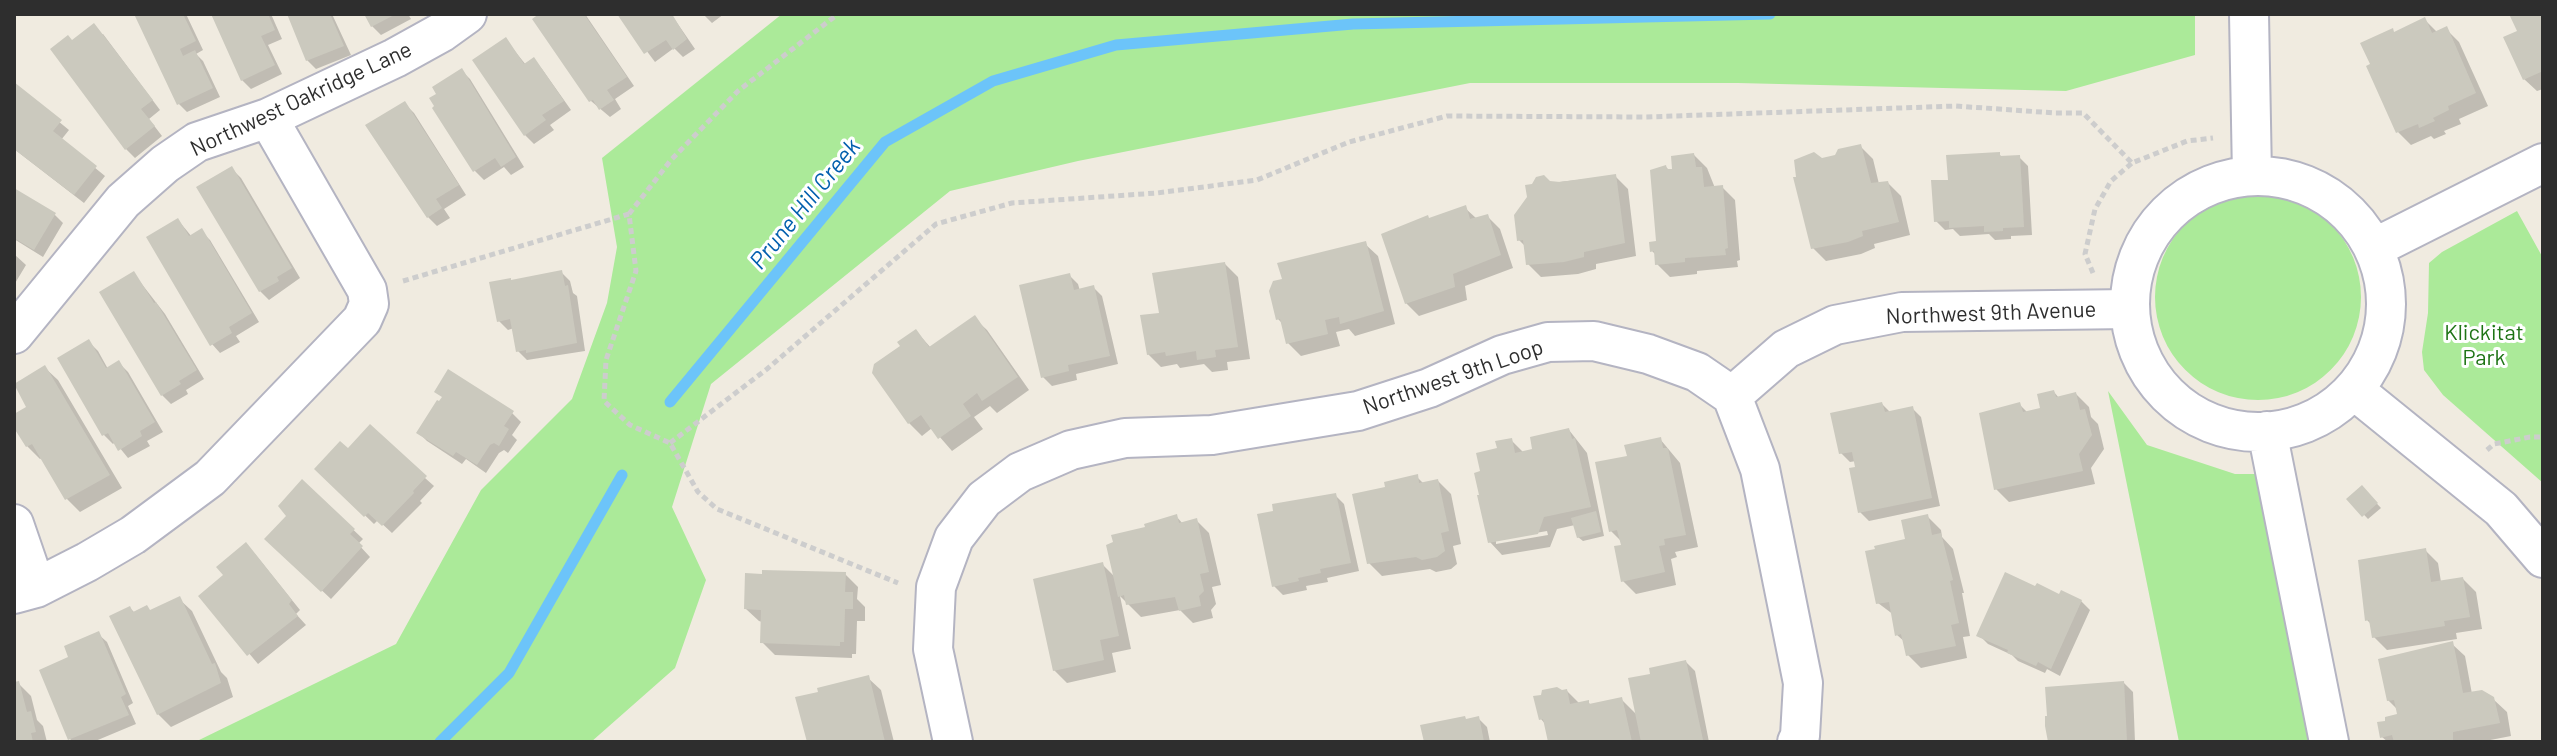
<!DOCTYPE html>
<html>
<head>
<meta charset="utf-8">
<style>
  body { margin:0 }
  #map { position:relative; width:2557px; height:756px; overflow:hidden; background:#f0ebe0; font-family:Barlow,sans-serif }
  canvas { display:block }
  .frame { position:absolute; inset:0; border:16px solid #2e2e2e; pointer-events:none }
</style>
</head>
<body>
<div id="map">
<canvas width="2557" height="756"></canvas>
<div class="frame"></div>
</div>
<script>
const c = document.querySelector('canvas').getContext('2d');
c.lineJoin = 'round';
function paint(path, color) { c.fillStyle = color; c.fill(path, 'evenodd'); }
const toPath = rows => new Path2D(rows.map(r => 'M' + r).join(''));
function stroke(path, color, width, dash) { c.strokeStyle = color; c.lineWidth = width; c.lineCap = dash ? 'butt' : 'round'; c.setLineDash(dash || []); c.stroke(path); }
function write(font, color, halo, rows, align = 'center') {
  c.font = font + ' Barlow,sans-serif'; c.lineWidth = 6; c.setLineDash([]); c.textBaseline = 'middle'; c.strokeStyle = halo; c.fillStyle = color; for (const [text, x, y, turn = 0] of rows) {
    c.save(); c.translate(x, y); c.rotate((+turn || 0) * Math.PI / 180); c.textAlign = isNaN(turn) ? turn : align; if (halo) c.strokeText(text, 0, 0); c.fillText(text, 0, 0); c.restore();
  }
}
const green = toPath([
  [782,14,2195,14,2195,55,2066,91,1738,83,1470,83,1078,161,950,191,711,384,672,507,706,580,675,668,591,742,195,742,396,644,481,490,572,399,607,303,617,247,602,158],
  '2155 297a103 103 0 1 1 206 0a103 103 0 1 1-206 0Z',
  [2517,211,2543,258,2543,483,2443,395,2424,370,2422,352,2428,313,2429,263,2442,252],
  [2108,391,2147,445,2235,474,2262,474,2321,742,2179,742]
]);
const shadow = toPath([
  [136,14,186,14,203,50,196,54,203,61,220,97,187,112,178,103],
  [213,14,271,14,282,39,268,45,282,74,251,89,242,80],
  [289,14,332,14,351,55,316,69,307,60],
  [366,14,408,14,411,19,381,35,372,26],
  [544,14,585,14,634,86,615,99,621,109,610,117,591,101,535,19],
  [619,14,671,14,695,49,683,57,674,48,655,62],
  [703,14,724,14,712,23],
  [2512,14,2543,14,2543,89,2537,91,2524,79,2519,32],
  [2425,20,2438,33,2446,29,2459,42,2488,106,2459,119,2461,124,2444,131,2446,134,2434,139,2431,136,2411,145,2398,132,2395,34],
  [103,34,160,110,149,119,162,136,135,158,126,149,73,42],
  [506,40,526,65,533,60,542,69,571,110,550,125,554,130,534,144,525,135],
  [461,70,470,79,524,167,511,175,504,167,484,180,475,171,434,108,438,94],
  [14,85,69,130,61,140,105,176,84,203,14,149],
  [405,104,414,113,466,195,444,209,450,218,437,226,428,217,368,126],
  [1860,146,1873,159,1879,184,1888,183,1901,196,1910,235,1874,244,1875,248,1861,254,1826,261,1813,248],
  [1999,154,2003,158,2019,157,2028,166,2032,235,2011,236,2011,239,1995,240,1989,234,1960,236,1953,229,1945,230,1936,221,1950,181],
  [1694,155,1707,168,1715,188,1722,187,1735,200,1740,260,1737,261,1738,267,1697,271,1697,274,1670,277,1657,264,1656,255,1652,251,1658,243,1666,167,1670,171],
  [232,169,241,178,300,278,269,300,260,291],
  [1615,176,1628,189,1636,256,1596,264,1596,269,1578,274,1541,277,1528,264,1526,247,1519,240,1529,197,1549,183],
  [14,190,54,214,63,223,43,257,14,239],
  [1465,208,1477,219,1487,216,1500,229,1513,268,1465,286,1467,300,1419,316,1406,303,1430,219],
  [178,220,192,237,201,231,210,240,259,322,236,336,240,342,220,353,212,344],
  [1365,244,1378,256,1395,324,1355,336,1349,329,1336,332,1340,346,1301,356,1288,343,1284,325,1278,319],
  [14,254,26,265,14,285],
  [1225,264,1238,277,1250,359,1227,362,1228,370,1212,372,1204,364,1180,368,1177,364,1161,367,1148,354,1161,315],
  [561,272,570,281,573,293,577,296,585,351,527,360,518,351,514,328,508,330,499,321,512,282],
  [134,274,165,314,204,379,186,390,188,394,171,404,162,395],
  [1069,275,1078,284,1080,291,1093,287,1102,296,1118,364,1076,374,1077,380,1052,386,1043,377],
  [974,318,987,330,1029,390,997,413,990,406,974,417,983,429,952,451,932,428,922,436,909,423,902,346,916,331,931,348],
  [89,342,98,351,108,369,119,363,128,372,163,432,147,441,150,446,128,458,115,442,113,444,104,435],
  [45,368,58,380,122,488,80,512,67,499,42,458,40,459,27,446,14,424,14,417,29,408],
  [2054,392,2059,398,2076,394,2089,407,2091,417,2098,424,2104,449,2091,468,2095,484,2009,502,1996,489,2020,405,2028,413,2043,409],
  [1882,404,1891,413,1912,408,1921,417,1940,506,1869,521,1860,512,1856,461,1850,462,1841,453],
  [512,413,521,422,512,435,517,440,508,453,504,450,499,453,486,473,466,459,462,464,427,441,418,432],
  [1569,430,1587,453,1604,536,1583,541,1578,537,1575,525,1557,529,1550,547,1502,555,1490,542,1483,473,1500,450,1511,440,1524,453,1535,450],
  [1547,531,1548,535,1496,544,1496,540],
  [1660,439,1680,463,1698,547,1675,552,1677,557,1671,559,1676,585,1636,594,1623,581,1622,542,1611,531],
  [348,451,425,478,434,486,420,501,422,503,392,533,378,520,374,524,317,469],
  [1417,477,1424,484,1438,481,1451,494,1461,544,1453,546,1457,564,1451,569,1436,572,1430,569,1382,576,1369,563,1388,489],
  [303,482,363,539,358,544,370,557,331,599,267,539,288,516],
  [2362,488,2381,508,2368,519,2349,499],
  [1335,495,1344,504,1359,571,1327,578,1328,582,1306,586,1307,590,1283,595,1274,586],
  [1176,516,1183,524,1196,520,1209,533,1221,585,1212,587,1216,604,1211,610,1213,618,1193,623,1180,610,1141,617,1120,596,1131,649,1112,653,1116,672,1067,683,1054,670,1103,565,1115,577,1147,528],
  [1928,517,1941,530,1942,537,1953,549,1964,593,1962,593,1970,636,1963,637,1967,658,1921,668,1908,655,1905,642,1897,635,1894,615,1878,603,1907,541],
  [2425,550,2438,563,2441,582,2463,579,2476,592,2482,629,2456,633,2457,639,2387,650,2374,637,2372,625,2367,620],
  [255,554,300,610,296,614,306,625,258,664,201,596],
  [845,574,858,587,857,599,865,607,865,621,857,621,856,654,852,654,852,658,775,655,762,642,762,622,759,621,746,609],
  [2060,596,2081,601,2090,610,2060,676,2047,669,2045,673,2018,661,2012,655,1988,644,1979,635],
  [179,599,192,611,221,672,227,678,233,697,171,727,158,714,130,608,135,613,151,612],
  [98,634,107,642,133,703,128,706,136,724,93,742,73,742,70,739,71,658],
  [2452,644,2465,656,2472,694,2493,699,2507,712,2511,736,2480,742,2388,742,2382,737,2400,716,2399,711,2388,700],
  [1686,662,1695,671,1709,742,1550,742,1546,725,1541,719,1567,691,1580,704,1588,702,1592,706,1621,699,1637,715,1652,675],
  [868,678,881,690,894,742,809,742],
  [18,683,31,696,37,720,43,726,47,742,14,742,14,684],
  [2124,683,2133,692,2135,742,2049,742],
  [1478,718,1487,727,1490,742,1426,742]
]);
const stream = toPath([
  [670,402,885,142,993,81,1116,45,1353,24,1770,14],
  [440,742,509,673,622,475]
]);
const building = toPath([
  [134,14,183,14,196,41,180,49,183,56,195,50,213,88,177,105],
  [211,14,268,14,275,30,261,36,275,65,241,81],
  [287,14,330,14,344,46,306,61],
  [364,14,396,14,371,27],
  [539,14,584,14,627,77,607,90,614,100,599,110,593,100,589,102,532,19],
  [617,14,672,14,687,39,673,50,666,40,644,54],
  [2509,14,2543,14,2543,71,2523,80,2503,37,2517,31],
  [2425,17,2432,33,2447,26,2476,93,2448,106,2449,110,2433,118,2435,121,2419,128,2418,124,2396,133,2366,66,2370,64,2360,43,2393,28,2394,32],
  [94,23,153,100,141,109,155,126,125,150,50,49,68,35,72,40],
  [506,37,524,64,534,57,564,101,542,115,546,120,524,136,472,60],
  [462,68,516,157,501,167,495,158,473,172,432,108,434,106,429,98,436,94,432,87],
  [14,82,62,120,53,131,97,166,74,195,14,149],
  [405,101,459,185,436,199,442,208,427,218,365,125],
  [1861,144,1871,183,1888,181,1899,222,1862,231,1863,236,1848,242,1811,249,1793,177,1796,177,1794,160,1814,152,1822,158,1835,155,1838,149],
  [2000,152,2000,156,2020,155,2024,227,2003,228,2003,231,1984,232,1984,226,1949,228,1949,221,1934,222,1931,180,1948,180,1946,155],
  [1694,153,1696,167,1702,167,1704,187,1723,185,1728,248,1725,249,1726,255,1685,258,1685,262,1655,265,1654,251,1650,252,1649,242,1656,241,1650,170,1666,165,1667,169,1672,169,1671,156],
  [232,166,292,268,277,277,279,281,259,292,196,187],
  [1616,174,1625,243,1584,252,1584,257,1564,262,1526,265,1523,240,1517,241,1514,215,1527,197,1525,185,1532,184,1536,177,1544,175,1550,181,1560,182],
  [14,188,56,213,34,250,14,238],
  [1466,205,1470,219,1488,214,1501,255,1453,274,1455,287,1405,304,1381,234,1428,215,1429,218],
  [178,218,189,236,202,228,252,313,229,327,232,333,210,346,146,237],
  [1366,241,1384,311,1340,324,1339,317,1325,320,1328,334,1286,344,1280,319,1276,320,1269,291,1273,281,1282,279,1277,263],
  [1225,262,1238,347,1215,350,1216,357,1197,360,1196,351,1166,356,1165,352,1147,355,1140,315,1159,313,1152,273],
  [562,270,565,286,568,285,577,343,526,353,526,350,516,352,510,319,497,322,489,282,511,278,511,280],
  [134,271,154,303,156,302,197,370,179,381,181,384,161,396,99,292],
  [1070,273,1074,290,1094,285,1110,356,1068,365,1069,371,1041,378,1019,285],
  [975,315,1018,377,982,401,977,393,963,404,971,416,938,439,921,415,908,424,872,373,874,364,900,346,897,342,916,329,929,347],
  [89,339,106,368,119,360,155,422,140,431,142,436,118,451,108,433,102,436,57,358],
  [45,365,110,475,65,500,32,444,26,447,14,428,14,414,26,407,14,384],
  [448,369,514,411,504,426,509,429,499,446,494,443,490,445,477,465,456,452,453,456,416,433,437,400,439,401,442,397,434,392],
  [2054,390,2056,397,2076,392,2080,410,2085,409,2092,435,2079,454,2083,471,1994,490,1979,413,2020,402,2023,412,2040,408,2037,394],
  [1882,402,1885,412,1913,406,1932,498,1858,513,1849,468,1855,467,1852,452,1839,454,1830,413],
  [370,424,427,476,413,491,414,493,382,526,368,513,364,517,314,469,340,441,348,448],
  [1569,428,1572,439,1575,438,1591,507,1544,517,1538,534,1488,543,1477,495,1479,495,1474,473,1480,471,1476,453,1497,448,1495,441,1512,438,1515,453,1532,449,1530,437],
  [1661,437,1663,448,1668,448,1686,535,1664,539,1665,545,1659,546,1665,572,1621,582,1614,546,1621,545,1617,530,1609,532,1595,462,1627,456,1624,445],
  [1418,474,1419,483,1438,479,1449,531,1441,533,1445,551,1437,557,1422,560,1416,557,1367,564,1352,494,1385,487,1384,482],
  [302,479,355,529,350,534,363,546,321,592,264,539,286,516,278,506],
  [2362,485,2378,503,2362,517,2346,499],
  [1336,493,1351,563,1320,569,1321,573,1298,578,1299,581,1272,587,1257,514,1273,511,1272,504],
  [1596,511,1601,532,1577,538,1571,518],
  [1177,514,1179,523,1197,518,1209,572,1200,574,1204,591,1199,596,1201,606,1179,611,1175,597,1126,605,1124,595,1118,597,1106,545,1113,542,1111,535,1145,527,1144,524],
  [1928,514,1932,535,1941,533,1953,580,1950,581,1959,623,1951,625,1956,646,1906,656,1901,634,1895,636,1889,602,1876,604,1865,551,1875,549,1874,546,1905,539,1901,520],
  [246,542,292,600,289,604,298,616,247,656,198,596,223,575,216,567],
  [2426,548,2431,582,2463,577,2470,617,2444,621,2445,626,2372,638,2369,620,2365,621,2358,560],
  [1103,562,1119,636,1100,640,1104,660,1053,671,1033,579],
  [762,570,846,572,845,592,853,592,853,609,845,609,844,642,840,642,840,646,760,643,761,610,744,609,745,573,762,574],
  [2005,572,2035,586,2037,583,2059,594,2061,590,2082,600,2051,669,2038,662,2036,666,2007,653,2008,650,1976,636],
  [180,596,212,664,215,663,221,683,157,715,109,616,130,606,133,612,147,605,150,610],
  [99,631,126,694,121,697,129,715,68,740,39,670,68,657,64,646],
  [2453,641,2463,693,2482,690,2494,697,2500,723,2453,732,2453,742,2394,742,2392,735,2380,738,2377,722,2385,721,2385,717,2397,714,2394,700,2387,701,2378,659],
  [1686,660,1703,740,1641,742,1628,678,1650,674,1649,668],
  [869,675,885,742,807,742,795,697,818,692,817,688],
  [19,681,27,712,31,711,36,732,31,733,33,742,14,742,14,682],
  [2124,681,2127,742,2048,742,2045,726,2045,716,2047,716,2045,687],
  [1557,687,1562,690,1567,689,1570,704,1589,700,1589,704,1622,697,1632,742,1548,742,1543,719,1539,720,1533,696,1541,695,1542,690],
  [1465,716,1466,719,1479,716,1484,742,1424,742,1420,725]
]);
const path = toPath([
  [629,214,671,160,738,91,838,14],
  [2093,273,2085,254,2095,209,2111,181,2132,163],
  [403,281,629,214,636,271,606,360,604,401,630,425,670,443,698,492,717,509,898,583],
  [670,443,767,369,936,224,1012,203,1157,193,1257,180,1349,142,1447,116,1646,117,1956,106,2055,113,2083,113,2132,163,2187,141,2213,138],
  [2487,450,2494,444,2530,437,2543,437]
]);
const minor = toPath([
  [2249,14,2252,176],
  '2130 304a128 128 0 1 1 256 0a128 128 0 1 1-256 0Z',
  [2374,248,2543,163],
  [14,334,123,201,165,164,197,142,268,118,395,58,442,32,467,14],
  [2354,390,2501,509,2543,558],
  [1732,396,1786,349,1835,325,1902,312,2129,309],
  [2267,431,2329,742],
  [14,524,36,588],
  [14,594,36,588,87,562,133,535,210,478,362,320,369,304,367,290,268,118],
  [953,742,933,649,936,587,954,538,984,499,1020,472,1071,450,1125,438,1212,435,1358,411,1429,388,1502,355,1548,342,1594,341,1648,354,1697,372,1732,396,1760,469,1803,683,1800,736,1797,742]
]);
const streetNames = [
  ["Northwest Oakridge Lane",301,99,-25],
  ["Northwest 9th Avenue",1991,313,-2],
  ["Northwest 9th Loop",1453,377,-19]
];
const parkNames = [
  ["Klickitat",2484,333],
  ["Park",2484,358]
];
const waterNames = [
  ["Prune Hill Creek",805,204,-51]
];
paint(green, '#abea99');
paint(shadow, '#0003');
stroke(stream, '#6cc4f9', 11);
paint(building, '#cbc9be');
stroke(minor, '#b4b4c2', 42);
stroke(path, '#cdcdcd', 5, [6, 4]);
stroke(minor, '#fff', 38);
write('22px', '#2e2e2e', '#fff', streetNames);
write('22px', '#1e7415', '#fff', parkNames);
write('italic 24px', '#025fae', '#fff', waterNames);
</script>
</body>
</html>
